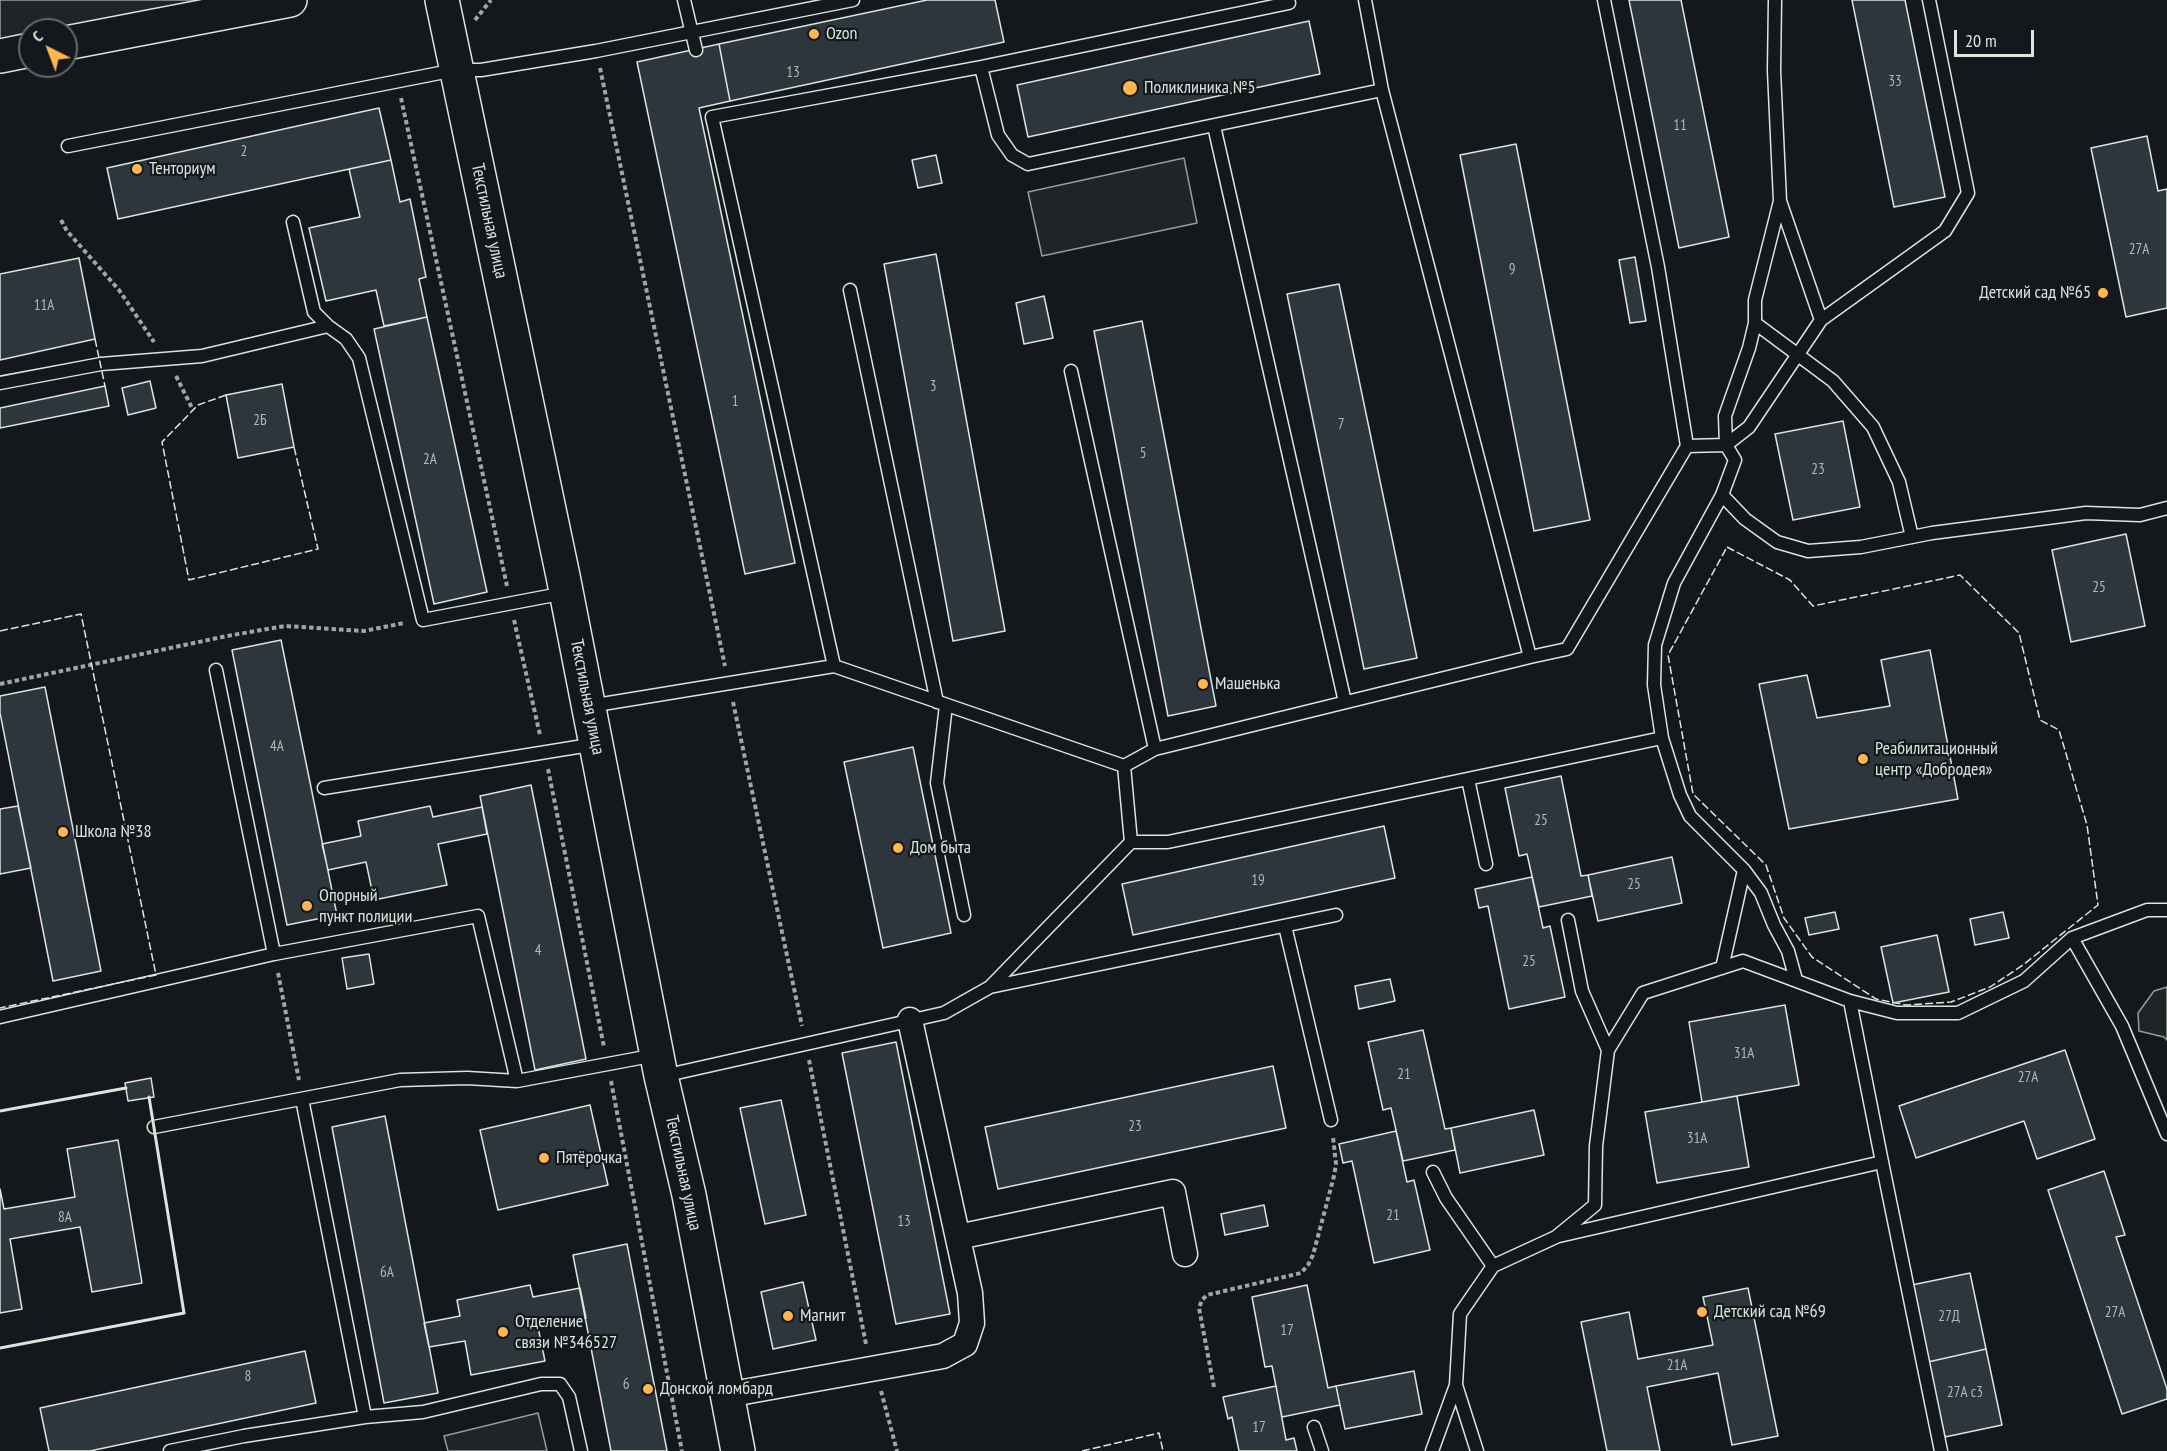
<!DOCTYPE html>
<html>
<head>
<meta charset="utf-8">
<style>
  body { margin:0 }
  #map { position:relative; width:2167px; height:1451px; overflow:hidden; background:#14181c; font-family:"PT Sans Narrow",sans-serif }
  canvas { display:block }
  .north { position:absolute; left:18px; top:18px; width:60px; height:60px; box-sizing:border-box; background:#14181c; border:2px solid #626a69; border-radius:50%; rotate:318deg; font-size:16px; font-weight:700; line-height:24px; text-align:center; color:#d8e6dc }
  .north::after { content:''; display:block; margin:auto; width:21px; height:27px; background:#ffb74d; clip-path:polygon(50% 0,100% 100%,50% 72%,0 100%) }
  .scale { position:absolute; left:1954px; top:30px; width:80px; height:27px; box-sizing:border-box; border:3px solid #d8e6dc; border-top:0; padding-left:8px; font-size:18px; line-height:21px; white-space:nowrap; color:#d8e6dc; -webkit-text-stroke:4px #14181c; paint-order:stroke }
</style>
</head>
<body>
<div id="map">
<canvas width="2167" height="1451"></canvas>
<div class="north">С</div>
<div class="scale">20 m</div>
</div>
<script>
const c = document.querySelector('canvas').getContext('2d');
c.lineJoin = 'round';
function paint(path, color) { c.fillStyle = color; c.fill(path, 'evenodd'); }
const toPath = rows => new Path2D(rows.map(r => 'M' + r).join(''));
function stroke(path, color, width, dash) { c.strokeStyle = color; c.lineWidth = width; c.lineCap = dash ? 'butt' : 'round'; c.setLineDash(dash || []); c.stroke(path); }
function write(font, color, halo, rows, align = 'center') {
  c.font = font + ' "PT Sans Narrow",sans-serif'; c.lineWidth = 4.5; c.setLineDash([]); c.textBaseline = 'middle'; c.strokeStyle = halo; c.fillStyle = color; for (const [text, x, y, turn = 0] of rows) {
    c.save(); c.translate(x, y); c.rotate((+turn || 0) * Math.PI / 180); c.textAlign = isNaN(turn) ? turn : align; if (halo) c.strokeText(text, 0, 0); c.fillText(text, 0, 0); c.restore();
  }
}
const green = toPath([
  [0,0,211,0,57,30,30,30,30,35,0,41,0,0],
  [1184,158,1197,223,1042,256,1028,192,1184,158],
  [2167,987,2167,1040,2164,1037,2139,1031,2138,1013,2154,991,2167,987],
  [538,1413,547,1451,448,1451,444,1436,538,1413]
]);
const building = toPath([
  [927,0,995,0,1004,42,730,101,719,44,927,0],
  [1629,0,1681,0,1729,237,1679,248,1629,0],
  [1852,0,1905,0,1945,197,1894,207,1852,0],
  [1309,21,1320,74,1028,137,1017,85,1309,21],
  [719,44,730,101,699,108,795,563,745,574,637,62,719,44],
  [379,108,391,160,118,219,107,168,379,108],
  [2147,136,2158,191,2167,189,2167,308,2126,317,2091,148,2147,136],
  [1516,144,1590,520,1534,531,1460,155,1516,144],
  [936,155,942,183,918,188,912,160,936,155],
  [391,160,400,202,410,199,426,277,419,279,427,317,384,326,376,290,326,301,309,228,360,217,349,169,391,160],
  [936,254,1005,631,953,641,884,264,936,254],
  [1635,257,1646,321,1630,323,1619,260,1635,257],
  [79,258,95,339,0,360,0,274,79,258],
  [1339,284,1417,658,1364,669,1287,294,1339,284],
  [1044,296,1053,338,1024,344,1016,303,1044,296],
  [427,317,487,592,434,604,374,329,427,317],
  [1142,321,1216,706,1168,716,1094,331,1142,321],
  [150,381,156,408,128,415,122,388,150,381],
  [282,384,294,447,238,458,226,395,282,384],
  [105,386,109,406,0,428,0,408,105,386],
  [1843,421,1860,507,1793,520,1775,434,1843,421],
  [2126,534,2145,626,2071,642,2052,550,2126,534],
  [281,640,337,915,287,925,232,650,281,640],
  [1930,650,1958,799,1789,829,1759,684,1807,675,1817,718,1890,706,1881,660,1930,650],
  [45,687,101,971,53,981,0,713,0,696,45,687],
  [913,747,951,933,883,948,844,762,913,747],
  [1561,776,1581,876,1588,875,1592,896,1539,907,1527,854,1519,856,1505,788,1561,776],
  [531,785,586,1059,535,1070,480,796,531,785],
  [18,806,31,868,0,874,0,809,18,806],
  [430,806,433,817,482,807,487,834,438,844,447,885,374,900,366,862,328,870,322,844,361,836,358,821,430,806],
  [1384,826,1395,878,1133,935,1122,884,1384,826],
  [1672,857,1682,903,1598,921,1588,875,1672,857],
  [1532,877,1543,928,1550,926,1565,997,1509,1009,1488,906,1479,908,1475,889,1532,877],
  [1835,912,1839,929,1809,935,1805,918,1835,912],
  [2003,912,2009,938,1975,945,1970,919,2003,912],
  [1937,935,1949,992,1893,1003,1881,947,1937,935],
  [369,954,374,984,347,989,342,958,369,954],
  [1390,979,1395,1001,1359,1009,1355,986,1390,979],
  [1785,1005,1799,1085,1702,1102,1689,1022,1785,1005],
  [1423,1030,1445,1129,1451,1128,1455,1150,1403,1161,1391,1108,1383,1110,1368,1042,1423,1030],
  [896,1042,950,1314,896,1324,842,1053,896,1042],
  [2065,1050,2095,1139,2037,1159,2024,1121,1916,1158,1899,1106,2065,1050],
  [1273,1066,1286,1128,998,1189,985,1127,1273,1066],
  [151,1078,154,1097,128,1101,125,1083,151,1078],
  [1737,1096,1749,1167,1657,1183,1645,1112,1737,1096],
  [781,1100,806,1215,765,1224,740,1108,781,1100],
  [590,1105,608,1185,498,1210,480,1130,590,1105],
  [1534,1110,1544,1155,1460,1173,1451,1128,1534,1110],
  [385,1116,438,1393,384,1403,332,1127,385,1116],
  [1396,1131,1407,1182,1414,1180,1430,1250,1374,1263,1352,1161,1343,1163,1339,1144,1396,1131],
  [118,1140,142,1283,92,1292,80,1227,10,1239,22,1309,0,1313,0,1189,4,1209,75,1197,67,1149,118,1140],
  [2104,1171,2125,1235,2116,1237,2167,1389,2167,1399,2122,1414,2048,1190,2104,1171],
  [1264,1205,1268,1226,1225,1235,1221,1214,1264,1205],
  [627,1244,667,1451,611,1451,573,1255,627,1244],
  [1970,1273,1986,1349,1928,1362,1912,1285,1970,1273],
  [803,1282,816,1340,773,1349,761,1292,803,1282],
  [530,1285,533,1297,580,1288,586,1318,538,1327,545,1361,471,1375,465,1341,429,1347,424,1323,460,1316,457,1300,530,1285],
  [1307,1285,1328,1388,1336,1386,1340,1405,1282,1417,1272,1366,1265,1367,1252,1297,1307,1285],
  [1748,1288,1778,1436,1732,1445,1718,1373,1647,1387,1660,1451,1607,1451,1581,1322,1629,1312,1638,1359,1713,1345,1703,1297,1748,1288],
  [1986,1349,2002,1425,1945,1437,1928,1362,1986,1349],
  [305,1351,316,1403,90,1451,49,1451,40,1408,305,1351],
  [1414,1371,1422,1414,1345,1429,1336,1386,1414,1371],
  [1276,1386,1286,1440,1294,1438,1297,1451,1239,1451,1232,1417,1228,1419,1223,1397,1276,1386]
]);
const path = toPath([
  [475,20,491,0],
  [600,68,725,666],
  [401,98,507,586],
  [61,220,67,231,119,290,154,342],
  [176,376,193,410],
  [514,620,540,735],
  [0,684,227,636,285,626,364,631,404,623],
  [733,702,802,1026],
  [548,769,604,1047],
  [278,973,299,1080],
  [809,1060,866,1344],
  [611,1081,682,1451],
  [1214,1387,1199,1308,1202,1300,1207,1295,1301,1273,1308,1265,1313,1255,1334,1176,1336,1164,1333,1137],
  [881,1391,897,1451]
]);
const service = toPath([
  [684,0,696,50],
  [1775,0,1774,71,1780,201,1821,320,1945,231,1968,193,1929,0],
  [1289,3,981,67,712,117,834,666,1124,766,1155,749,1530,657,1567,649,1687,446,1658,267,1604,0],
  [981,67,998,135,1012,155,1028,164,1382,90,1365,0],
  [1382,90,1530,657],
  [1214,126,1345,702],
  [68,146,455,70,481,70,596,51,853,0],
  [1780,201,1755,300,1755,323,1833,381,1873,427,1899,482,1912,537],
  [293,222,314,312,328,326,346,339,359,358,423,620,565,593],
  [850,290,937,702],
  [1071,371,1155,749],
  [0,383,101,364,202,356,328,326],
  [1726,445,1749,427,1821,320],
  [1726,445,1725,416,1749,348,1755,323],
  [1722,495,1745,519,1777,542,1808,551,1861,547,1932,533,2086,513,2140,515,2167,508],
  [216,670,274,954],
  [946,705,937,783,964,915],
  [590,706,834,666],
  [1662,738,1654,685,1655,645,1674,583,1722,495,1735,460,1726,445,1687,446],
  [1468,779,1486,864],
  [324,788,596,744],
  [1131,842,1168,842,1662,738,1680,795,1690,816,1744,870,1761,893,1774,925,1788,951,1796,980],
  [1568,920,1582,991,1608,1050],
  [1285,926,1331,1120],
  [2072,938,2122,1026,2167,1134],
  [1722,968,1744,870],
  [990,987,1336,915],
  [0,1017,274,954,478,916,517,1081,656,1055],
  [663,1076,944,1013,990,987,1131,842,1124,766],
  [302,1099,365,1417],
  [154,1127,400,1080,467,1078,517,1081],
  [1882,1162,1941,1451],
  [1433,1172,1446,1198,1493,1266],
  [1559,1236,1882,1162,1850,1001],
  [1456,1385,1477,1451],
  [1314,1427,1322,1451],
  [170,1451,244,1436,365,1417,423,1412,541,1384,560,1384,569,1397,581,1451],
  [1432,1451,1456,1385,1460,1314,1493,1266,1556,1237,1595,1205,1596,1146,1608,1050,1643,993,1743,961,1850,1001,1897,1013,1958,1013,2024,981,2072,938,2147,910,2167,910]
]);
const minor = toPath([
  [958,1237,1173,1192,1185,1254],
  [727,1395,943,1356,965,1344,972,1323,970,1293,910,1020]
]);
const secondary = toPath([
  [442,0,563,576,661,1076,689,1195,738,1451],
  [66,43,290,0],
  [0,56,30,50]
]);
const fence = toPath([
  [95,339,105,386],
  [226,395,198,405,162,442,189,580,318,549,294,447],
  [1727,547,1790,580,1813,606,1960,575,2019,633,2040,720,2059,730,2087,825,2098,905,2023,965,1990,987,1951,1002,1906,1005,1876,999,1812,957,1784,918,1766,865,1693,794,1668,655,1727,547],
  [0,631,81,614,156,975,0,1008],
  [1082,1451,1159,1433,1163,1451]
]);
const wall = toPath([
  [0,1111,126,1088],
  [0,1348,184,1313,149,1097]
]);
const markers = [
  [814,34,6,"#ffb74d"],
  [1130,88,8,"#ffb74d"],
  [137,169,6,"#ffb74d"],
  [2103,293,6,"#ffb74d"],
  [1203,684,6,"#ffb74d"],
  [1863,759,6,"#ffb74d"],
  [63,832,6,"#ffb74d"],
  [898,848,6,"#ffb74d"],
  [307,906,6,"#ffb74d"],
  [544,1158,6,"#ffb74d"],
  [1702,1312,6,"#ffb74d"],
  [788,1316,6,"#ffb74d"],
  [503,1332,6,"#ffb74d"],
  [648,1389,6,"#ffb74d"]
];
const numberNames = [
  ["13",793,73],
  ["33",1895,82],
  ["11",1680,126],
  ["2",244,152],
  ["27А",2139,250],
  ["9",1512,270],
  ["11А",44,306],
  ["3",933,387],
  ["1",735,402],
  ["2Б",260,421],
  ["7",1341,425],
  ["5",1143,454],
  ["2А",430,460],
  ["23",1818,470],
  ["25",2099,588],
  ["4А",277,747],
  ["25",1541,821],
  ["19",1258,881],
  ["25",1634,885],
  ["4",538,951],
  ["25",1529,962],
  ["31А",1744,1054],
  ["21",1404,1075],
  ["27А",2028,1078],
  ["23",1135,1127],
  ["31А",1697,1139],
  ["21",1393,1216],
  ["8А",65,1218],
  ["13",904,1222],
  ["6А",387,1273],
  ["27А",2115,1313],
  ["27Д",1949,1317],
  ["17",1287,1331],
  ["21А",1677,1366],
  ["8",248,1377],
  ["6",626,1385],
  ["27А с3",1965,1393],
  ["17",1259,1428]
];
const poiNames = [
  ["Ozon",826,34],
  ["Поликлиника №5",1144,88],
  ["Тенториум",149,169],
  ["Детский сад №65",2091,293,"right"],
  ["Машенька",1215,684],
  ["Реабилитационный",1875,749],
  ["центр «Добродея»",1875,770],
  ["Школа №38",75,832],
  ["Дом быта",910,848],
  ["Опорный",319,896],
  ["пункт полиции",319,917],
  ["Пятёрочка",556,1158],
  ["Детский сад №69",1714,1312],
  ["Магнит",800,1316],
  ["Отделение",515,1322],
  ["связи №346527",515,1343],
  ["Донской ломбард",660,1389]
];
const streetNames = [
  ["Текстильная улица",489,221,78],
  ["Текстильная улица",587,697,79],
  ["Текстильная улица",683,1173,78]
];
paint(green, '#202428');
stroke(green, '#939e99', 1.5);
paint(building, '#2c363c');
stroke(building, '#d8e6dc', 1.5);
stroke(service, '#d8e6dc', 15);
stroke(minor, '#d8e6dc', 27);
stroke(secondary, '#d8e6dc', 36);
stroke(path, '#9da8a2', 4, [4.5, 3]);
stroke(service, '#14181c', 12);
stroke(minor, '#14181c', 24);
stroke(secondary, '#14181c', 33);
stroke(fence, '#d8e6dc', 1.5, [8, 3]);
stroke(wall, '#d8e6dc', 3);
for (const [x, y, r, color] of markers) { const dot = new Path2D(); dot.arc(x, y, r, 0, 2 * Math.PI); c.fillStyle = color; c.fill(dot); stroke(dot, '#14181c', 2); }
write('15px', '#adbab4', null, numberNames);
write('18px', '#d8e6dc', '#14181c', poiNames, 'left');
write('18px', '#d8e6dc', '#14181c', streetNames);
</script>
</body>
</html>
